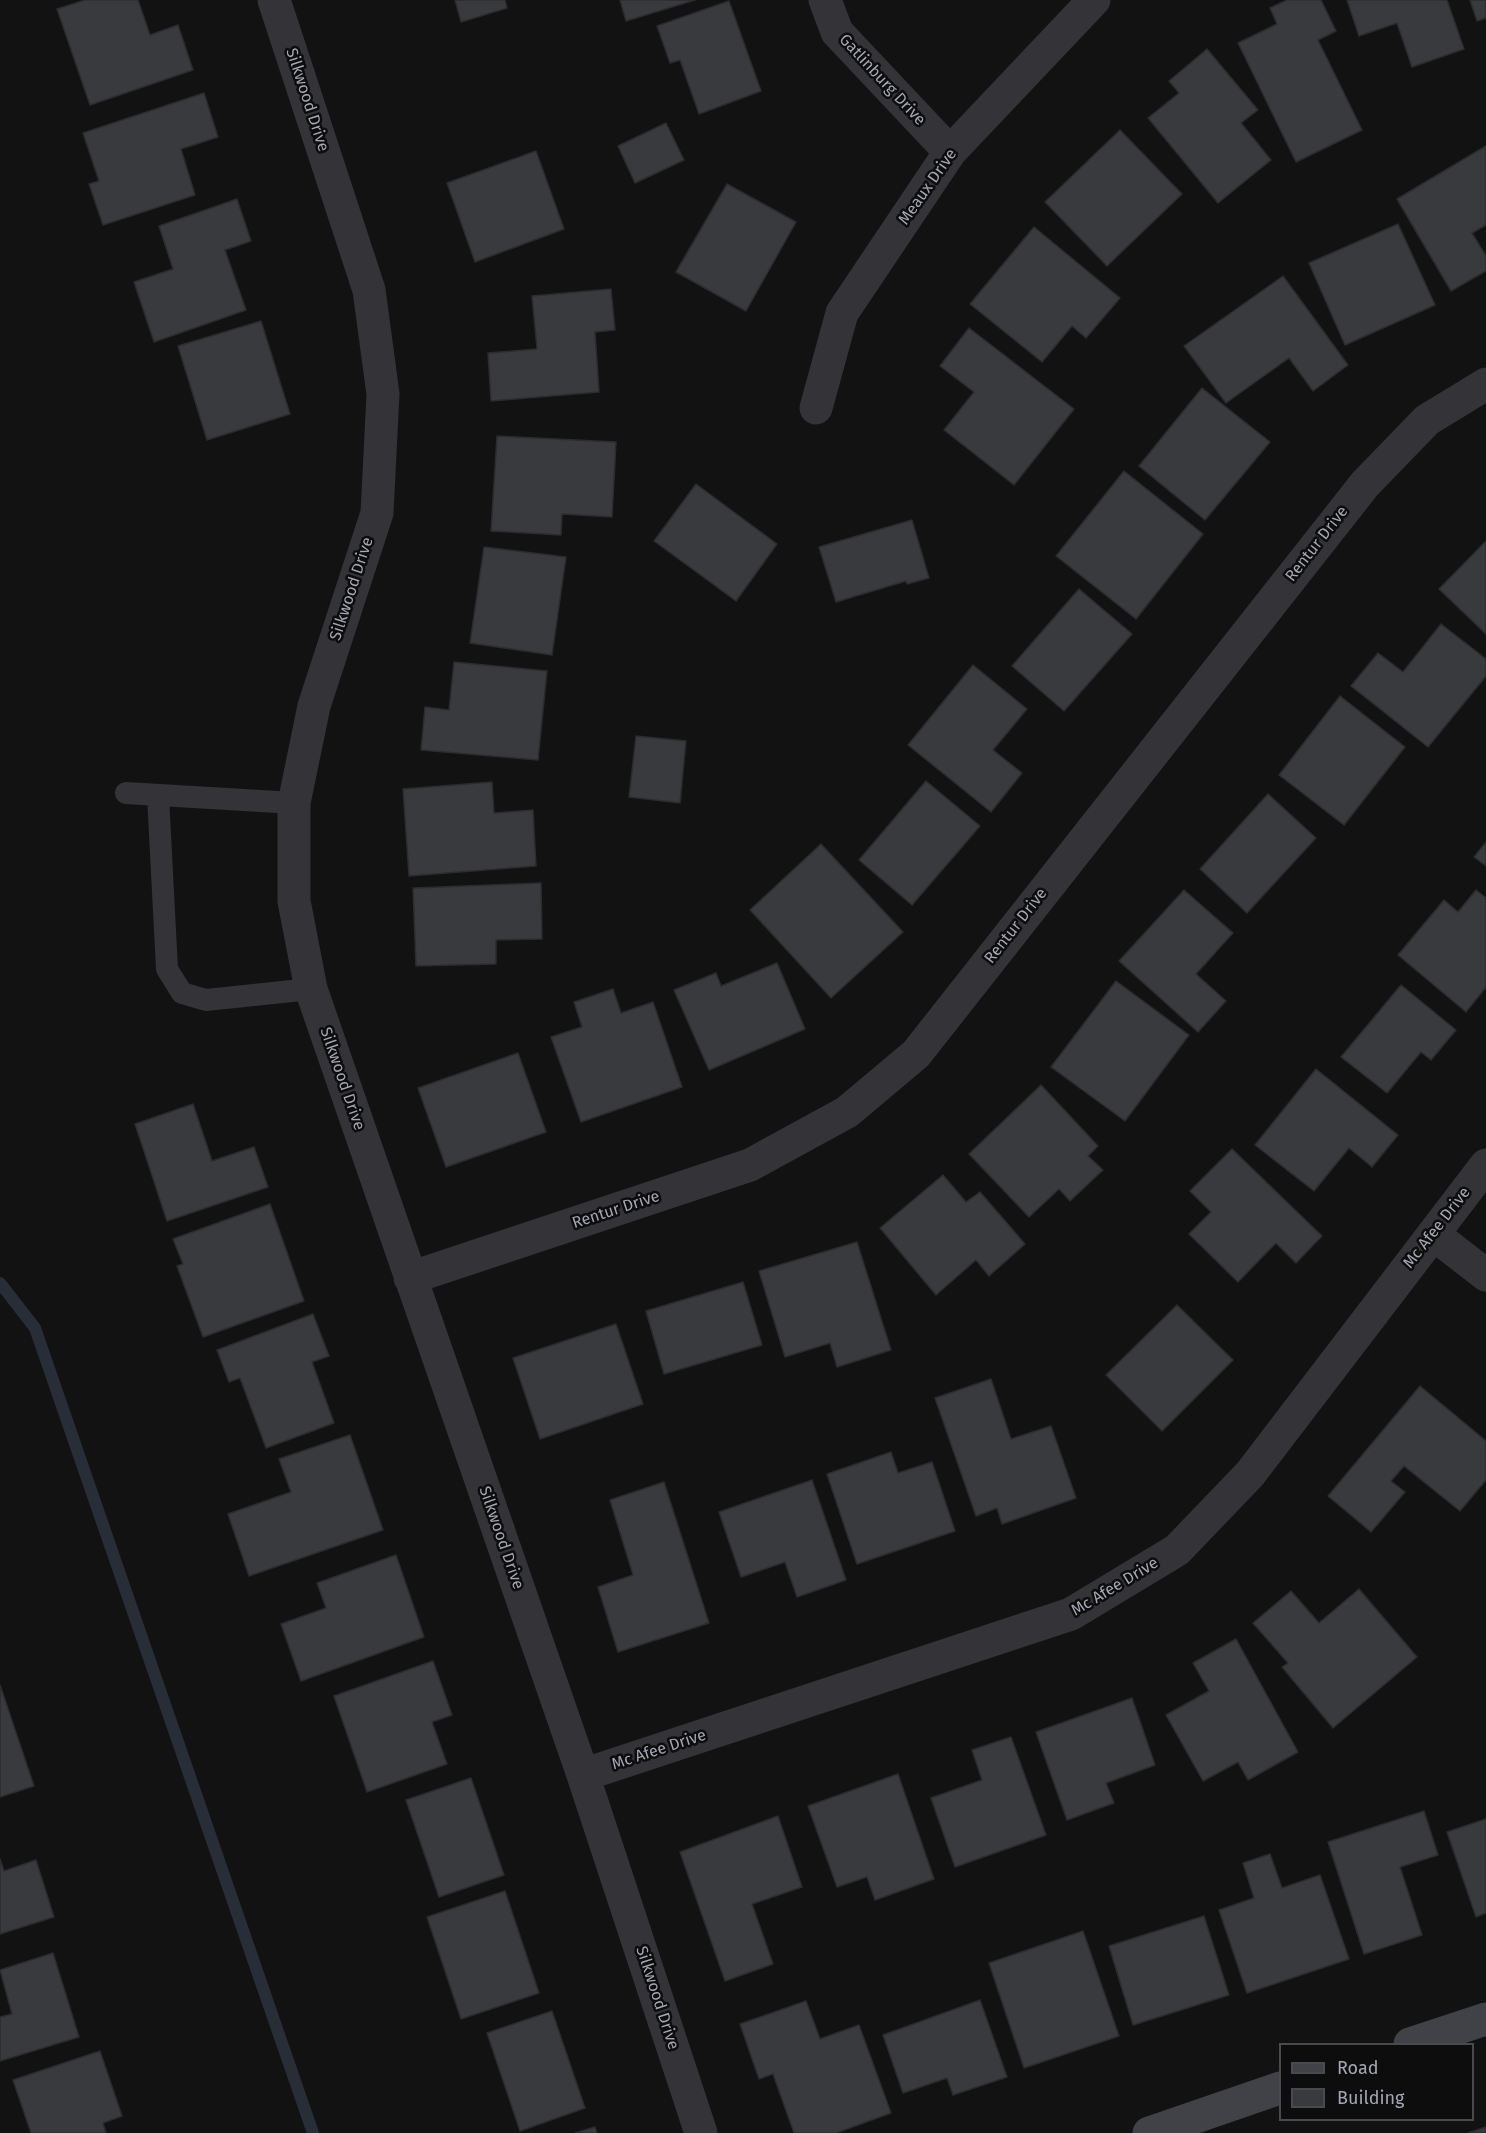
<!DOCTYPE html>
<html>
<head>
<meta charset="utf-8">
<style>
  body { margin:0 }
  #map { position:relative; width:1486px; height:2133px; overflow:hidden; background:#121213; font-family:"Fira Sans",sans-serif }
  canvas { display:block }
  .legend { position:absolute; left:1279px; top:2043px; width:195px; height:78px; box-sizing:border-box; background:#0d0d0e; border:2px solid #494a50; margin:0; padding:8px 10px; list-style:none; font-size:18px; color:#a3a6b4 }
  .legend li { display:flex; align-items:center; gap:12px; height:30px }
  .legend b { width:30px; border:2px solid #494a50 }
</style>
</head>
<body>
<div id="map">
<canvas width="1486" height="2133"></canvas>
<ul class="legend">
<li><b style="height:8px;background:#414248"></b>Road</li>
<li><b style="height:16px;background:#393a3e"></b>Building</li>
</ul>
</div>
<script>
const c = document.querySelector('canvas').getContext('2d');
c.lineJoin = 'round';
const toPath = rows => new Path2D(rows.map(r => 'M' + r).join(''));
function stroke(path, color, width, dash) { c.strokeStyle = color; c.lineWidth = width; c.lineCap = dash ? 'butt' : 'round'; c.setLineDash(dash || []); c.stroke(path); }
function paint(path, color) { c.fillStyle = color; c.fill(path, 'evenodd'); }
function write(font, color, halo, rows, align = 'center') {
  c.font = font + ' "Fira Sans",sans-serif'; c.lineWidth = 5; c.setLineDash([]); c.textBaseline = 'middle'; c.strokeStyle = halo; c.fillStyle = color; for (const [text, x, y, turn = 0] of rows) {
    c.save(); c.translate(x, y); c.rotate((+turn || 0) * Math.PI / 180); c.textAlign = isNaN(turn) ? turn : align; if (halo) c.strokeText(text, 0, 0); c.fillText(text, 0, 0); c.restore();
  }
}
const stream = toPath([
  [0,1283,35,1328,313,2133]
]);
const building = toPath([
  [85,0,138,0,150,35,178,25,193,70,90,105,57,9,85,0],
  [455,0,505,0,507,8,461,22,455,0],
  [620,0,695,0,626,21,620,0],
  [1287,0,1321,0,1336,31,1318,40,1362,130,1296,162,1238,43,1277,24,1270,8,1287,0],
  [1347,0,1447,0,1464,49,1412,67,1397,23,1359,36,1347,0],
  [1470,0,1486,0,1486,18,1477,21,1470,0],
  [729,1,761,91,699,114,680,60,670,63,657,26,729,1],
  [1207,49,1258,110,1241,123,1271,160,1218,203,1148,118,1179,93,1169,81,1207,49],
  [204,93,218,137,181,149,195,195,103,225,89,184,99,181,83,133,204,93],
  [666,123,684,160,635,183,618,146,666,123],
  [1120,130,1182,194,1107,266,1045,202,1120,130],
  [1486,146,1486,225,1472,233,1486,256,1486,271,1451,291,1397,199,1486,146],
  [536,151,564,229,475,262,447,183,536,151],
  [727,184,796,222,746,311,676,272,727,184],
  [237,199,251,241,225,250,246,310,154,342,134,282,173,269,159,226,237,199],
  [1398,224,1435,305,1345,345,1309,263,1398,224],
  [1034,227,1120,298,1086,338,1072,326,1042,362,970,304,1034,227],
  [1283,276,1348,365,1313,391,1289,358,1226,403,1184,346,1283,276],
  [611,289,615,330,595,332,599,392,491,401,488,353,537,349,532,296,611,289],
  [261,321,290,414,207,440,178,346,261,321],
  [969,328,1074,409,1014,485,944,430,974,392,940,366,969,328],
  [1202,388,1270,442,1205,520,1139,466,1202,388],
  [497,436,616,442,612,517,562,514,561,535,491,531,497,436],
  [1124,471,1203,534,1136,619,1056,556,1124,471],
  [696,484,777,544,736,601,654,541,696,484],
  [912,520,929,578,907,584,906,581,836,602,819,547,912,520],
  [1486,541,1486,634,1439,589,1486,541],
  [484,547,566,557,552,655,470,643,484,547],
  [1079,589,1132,634,1064,711,1012,666,1079,589],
  [1441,624,1486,659,1486,676,1428,747,1351,686,1378,653,1403,672,1441,624],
  [454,662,547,671,538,760,421,750,425,707,449,710,454,662],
  [973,665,1027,709,993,750,1022,773,991,812,908,745,973,665],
  [1340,696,1405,747,1344,825,1279,775,1340,696],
  [636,736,686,741,680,803,629,797,636,736],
  [926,781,980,826,912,905,859,860,926,781],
  [492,782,494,813,533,810,536,866,409,876,403,789,492,782],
  [1268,794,1316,838,1247,913,1200,869,1268,794],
  [1486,842,1486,866,1474,857,1486,842],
  [821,844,903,932,831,998,750,910,821,844],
  [541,883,542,939,496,940,496,964,416,966,413,888,541,883],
  [1184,890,1233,933,1196,974,1226,1001,1198,1032,1119,961,1184,890],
  [1476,890,1486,898,1486,987,1466,1012,1398,955,1444,900,1458,912,1476,890],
  [777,963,805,1029,709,1070,674,990,716,973,721,986,777,963],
  [1116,981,1189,1035,1125,1121,1051,1067,1116,981],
  [1401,985,1456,1030,1431,1060,1421,1052,1387,1093,1341,1057,1401,985],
  [613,989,621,1013,653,1002,682,1087,581,1122,551,1037,582,1027,574,1002,613,989],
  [518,1053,546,1132,446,1167,418,1088,518,1053],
  [1316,1069,1398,1135,1372,1167,1349,1148,1314,1191,1255,1145,1316,1069],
  [1041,1085,1098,1146,1088,1156,1103,1170,1070,1201,1059,1189,1029,1217,969,1154,1041,1085],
  [193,1104,212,1161,254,1147,268,1187,167,1221,135,1124,193,1104],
  [1232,1149,1322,1236,1296,1263,1276,1243,1238,1282,1189,1234,1211,1212,1190,1191,1232,1149],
  [943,1175,966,1202,980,1192,1025,1244,989,1276,976,1260,936,1295,880,1228,943,1175],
  [270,1204,304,1301,203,1337,177,1266,183,1264,173,1239,270,1204],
  [857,1242,891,1350,837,1367,830,1343,785,1357,759,1271,857,1242],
  [743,1282,762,1345,664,1374,646,1311,743,1282],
  [1177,1305,1233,1360,1162,1431,1106,1375,1177,1305],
  [313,1314,329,1356,312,1362,334,1423,266,1448,240,1378,229,1382,217,1350,313,1314],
  [616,1324,643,1404,540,1439,513,1358,616,1324],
  [991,1379,1011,1439,1051,1426,1076,1498,1002,1524,997,1508,976,1516,935,1398,991,1379],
  [1420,1386,1486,1441,1486,1480,1460,1511,1404,1466,1391,1481,1405,1492,1371,1532,1328,1496,1420,1386],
  [350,1435,383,1530,249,1576,228,1514,291,1492,279,1459,350,1435],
  [891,1452,898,1473,932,1462,955,1531,857,1564,827,1474,891,1452],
  [812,1480,846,1580,797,1597,785,1562,741,1577,719,1512,812,1480],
  [664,1482,709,1623,618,1652,598,1587,633,1575,610,1500,664,1482],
  [396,1555,424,1637,301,1681,281,1624,326,1608,317,1583,396,1555],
  [1359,1589,1417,1657,1333,1728,1282,1667,1288,1663,1253,1623,1291,1591,1319,1623,1359,1589],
  [1236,1639,1298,1752,1248,1780,1238,1762,1203,1781,1166,1715,1209,1691,1193,1663,1236,1639],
  [433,1661,452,1715,432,1722,447,1764,367,1792,334,1696,433,1661],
  [0,1685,34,1786,0,1797,0,1685],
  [1132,1698,1155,1765,1106,1783,1114,1803,1067,1820,1036,1732,1132,1698],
  [1011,1737,1046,1835,955,1867,931,1798,982,1780,972,1750,1011,1737],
  [898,1774,934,1879,875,1900,867,1877,837,1887,808,1806,898,1774],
  [471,1778,504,1875,439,1897,406,1800,471,1778],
  [1424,1811,1438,1855,1400,1867,1422,1935,1364,1954,1328,1842,1424,1811],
  [778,1816,802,1887,752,1904,773,1964,725,1981,680,1852,778,1816],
  [1486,1819,1486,1913,1476,1917,1447,1832,1486,1819],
  [1270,1854,1282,1888,1320,1875,1349,1959,1247,1993,1219,1910,1254,1898,1243,1863,1270,1854],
  [0,1859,4,1871,36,1860,54,1917,0,1934,0,1859],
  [505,1891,539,1993,461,2019,427,1917,505,1891],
  [1204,1916,1229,1995,1133,2025,1109,1946,1204,1916],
  [1083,1931,1119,2036,1024,2068,989,1963,1083,1931],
  [53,1953,79,2037,0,2061,0,2017,12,2014,0,1970,53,1953],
  [980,2000,1007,2077,953,2095,947,2078,903,2093,883,2035,980,2000],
  [806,2001,820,2039,859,2025,891,2113,836,2133,794,2133,773,2074,759,2079,740,2024,806,2001],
  [552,2011,585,2108,520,2131,487,2033,552,2011],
  [100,2051,122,2116,103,2123,106,2133,31,2133,13,2080,100,2051],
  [595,2127,597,2133,575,2133,595,2127],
  [1486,2127,1486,2133,1468,2133,1486,2127]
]);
const lane = toPath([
  [126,793,294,803],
  [158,796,167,969,182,993,206,1000,311,989]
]);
const street = toPath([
  [274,0,369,290,383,394,377,513,314,706,294,803,294,901,311,989,583,1775,701,2133],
  [825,0,837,32,950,152],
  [816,408,842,313,950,152,1094,0],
  [1433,1234,1486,1275],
  [410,1278,750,1165,847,1112,916,1054,1365,484,1427,420,1486,384],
  [583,1775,1071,1614,1177,1550,1250,1474,1486,1165]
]);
const secondary = toPath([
  [1410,2044,1486,2019],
  [1149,2133,1280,2088]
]);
const streetNames = [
  ["Gatlinburg Drive",882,80,47],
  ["Silkwood Drive",307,100,72],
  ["Meaux Drive",928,187,-55],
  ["Rentur Drive",1317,544,-52],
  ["Silkwood Drive",352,589,-72],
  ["Rentur Drive",1016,926,-52],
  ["Silkwood Drive",342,1079,71],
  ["Rentur Drive",616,1210,-18],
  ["Mc Afee Drive",1437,1228,-52],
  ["Silkwood Drive",501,1538,71],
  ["Mc Afee Drive",1115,1587,-31],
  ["Mc Afee Drive",659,1750,-18],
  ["Silkwood Drive",657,1998,72]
];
stroke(stream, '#282e37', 12);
paint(building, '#393a3e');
stroke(building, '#2c2c2f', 1.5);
stroke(lane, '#333338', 22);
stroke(street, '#333338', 33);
stroke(secondary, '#414248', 33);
write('16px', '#a3a6b4', '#0d0d0e', streetNames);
</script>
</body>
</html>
